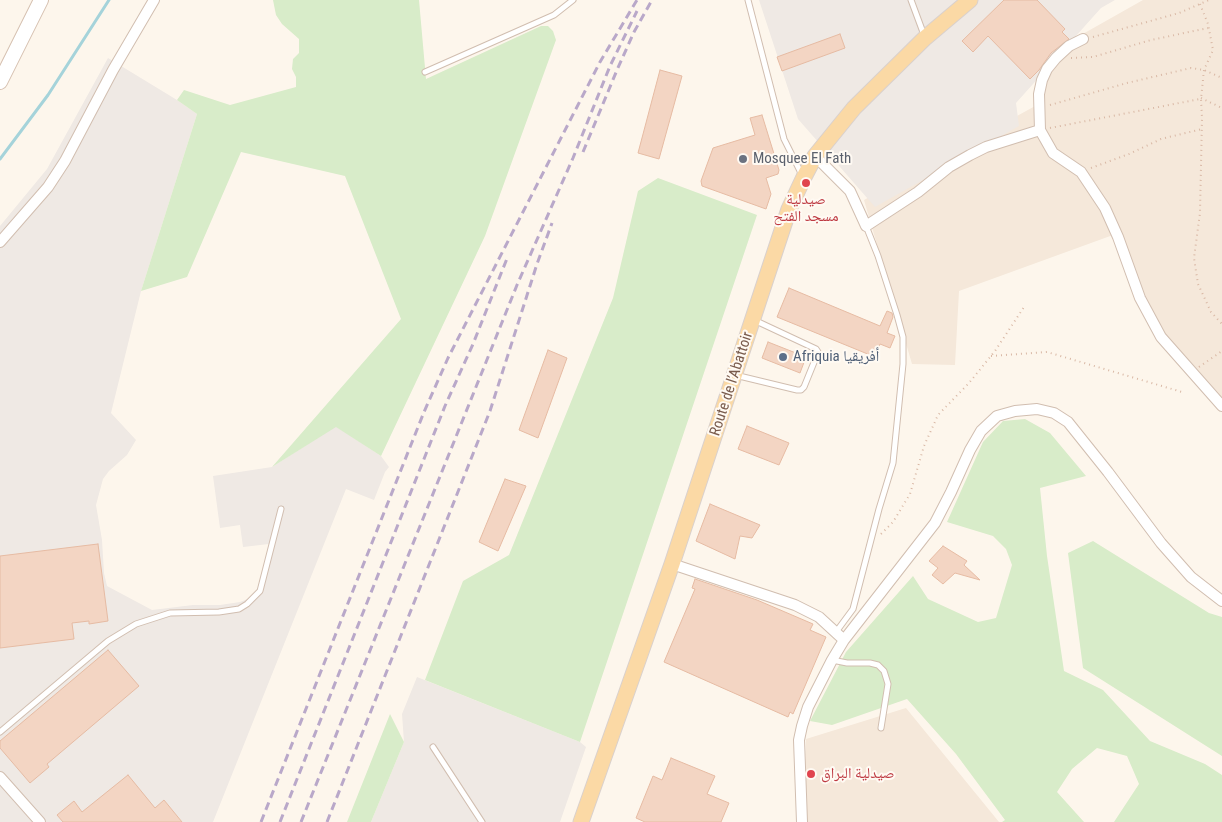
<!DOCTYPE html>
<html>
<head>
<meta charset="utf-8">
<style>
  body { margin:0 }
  canvas { display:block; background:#fdf6ec }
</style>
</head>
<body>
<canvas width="1222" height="822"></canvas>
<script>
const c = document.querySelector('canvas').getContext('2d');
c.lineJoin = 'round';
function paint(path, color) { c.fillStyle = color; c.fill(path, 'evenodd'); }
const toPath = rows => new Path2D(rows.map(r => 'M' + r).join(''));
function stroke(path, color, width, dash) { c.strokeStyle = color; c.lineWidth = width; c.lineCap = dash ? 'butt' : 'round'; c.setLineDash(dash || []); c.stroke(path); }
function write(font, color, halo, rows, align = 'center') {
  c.font = font + ' "Roboto Condensed","Noto Naskh Arabic",sans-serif'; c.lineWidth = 4; c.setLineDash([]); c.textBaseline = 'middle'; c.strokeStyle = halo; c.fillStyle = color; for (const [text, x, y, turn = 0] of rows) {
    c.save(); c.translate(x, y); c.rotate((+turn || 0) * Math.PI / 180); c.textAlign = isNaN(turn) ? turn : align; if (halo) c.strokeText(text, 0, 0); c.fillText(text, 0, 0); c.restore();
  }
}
const residential = toPath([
  [1143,0,1222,0,1222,401,1159,334,1113,235,959,291,955,365,912,364,864,200,1037,105,1058,48],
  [906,708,999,822,804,822,806,739]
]);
const industrial = toPath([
  [759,0,1115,0,1101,8,1016,103,1019,126,875,207,798,119],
  [108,58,177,100,197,114,141,291,111,413,136,440,127,455,109,471,103,479,96,505,102,540,104,573,107,586,152,610,193,605,220,605,240,602,250,598,259,589,269,544,243,547,240,525,220,528,213,476,272,467,336,426,381,456,389,467,385,472,374,500,346,489,213,822,0,822,0,226,47,169],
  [417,677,580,742,586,747,560,822,371,822,404,742,402,714]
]);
const green = toPath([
  [273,0,419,0,426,79,541,26,548,26,553,31,556,40,485,236,381,456,336,427,272,467,401,319,345,176,241,152,187,277,141,291,197,114,177,100,184,90,230,105,296,87,296,77,292,69,293,59,299,53,299,39,282,24,276,15],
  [658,178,757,215,580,742,425,680,463,581,509,555,613,298,638,191],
  [1025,419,1050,433,1086,476,1040,488,1047,556,1064,671,1103,690,1150,741,1205,764,1222,775,1222,822,1114,822,1139,784,1127,756,1097,748,1072,769,1057,792,1084,822,1002,822,1005,820,956,754,907,699,832,725,810,721,846,652,913,576,928,599,978,622,996,618,1012,565,1006,549,993,536,947,522,983,442,1003,421],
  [1093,541,1209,613,1222,617,1222,756,1083,668,1068,553],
  [390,714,404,742,371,822,347,822]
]);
const stream = toPath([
  [0,159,48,95,109,0]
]);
const building = toPath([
  [1004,0,1037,0,1065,29,1062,32,1069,39,1051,53,1039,70,1030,79,988,36,973,52,962,41,1004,0],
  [840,34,845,48,782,71,777,57,840,34],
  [660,70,682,76,659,159,638,153,660,70],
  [762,115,779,170,778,174,766,178,771,194,766,209,702,186,701,181,713,148,755,135,750,118,762,115],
  [789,288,880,326,887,311,892,313,893,317,887,333,895,336,890,348,880,344,875,357,777,317,789,288],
  [768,342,806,357,800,373,762,358,768,342],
  [548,350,567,358,538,438,519,430,548,350],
  [747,426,789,443,779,465,738,449,747,426],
  [505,479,526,486,498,551,479,542,505,479],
  [710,504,760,525,752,538,740,536,735,559,696,541,710,504],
  [98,544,108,621,89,624,89,621,72,623,74,639,0,648,0,556,98,544],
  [943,546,967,561,964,565,980,580,955,573,943,584,932,575,938,568,929,561,943,546],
  [695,579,757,600,813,624,810,630,826,637,793,714,790,712,788,717,664,662,695,589,692,588,695,579],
  [108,650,139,686,47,764,49,767,30,783,0,748,0,741,108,650],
  [671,758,715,776,707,794,729,803,721,822,645,822,636,818,653,776,662,780,671,758],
  [128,775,155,808,164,800,182,822,63,822,57,815,74,801,82,812,128,775]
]);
const path = toPath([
  [1200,4,1208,24,1213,50,1204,70,1201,99,1202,118,1200,213,1194,258,1198,284,1211,312,1222,324],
  [1093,37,1179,13,1209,0],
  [1071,58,1093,57,1151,40,1208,28],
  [1201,98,1222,108],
  [1050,105,1127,83,1191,68,1204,70,1222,78],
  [1050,128,1200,99],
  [1091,168,1129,154,1161,139,1202,129],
  [991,356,1047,352,1182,392],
  [1199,367,1222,351],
  [881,534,893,522,910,494,924,446,938,415,969,383,995,351,1024,307]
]);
const service = toPath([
  [748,0,784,139,802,175],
  [911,0,924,35],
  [425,72,554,15,573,0],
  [735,375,797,390,801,390,804,387,817,355,818,352,816,349,754,320],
  [836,632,853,609,879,509,893,463,903,364,903,337,897,315,878,256,866,226],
  [832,660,847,663,870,663,878,665,884,671,888,684,881,728],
  [0,732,108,641,136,624,170,613,219,612,239,609,247,604,260,591,281,509],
  [433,747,482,822]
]);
const minor = toPath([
  [1083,39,1069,46,1056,58,1047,69,1042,80,1039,94,1040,130,1053,153,1081,172,1105,208,1118,237,1140,298,1161,337,1222,406],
  [815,156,850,191,866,226,918,192,949,167,970,155,986,147,1040,130],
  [0,242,48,187,65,161,113,70,154,0],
  [672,564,795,605,819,617,844,640],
  [0,777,40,822],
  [802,822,799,740,802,726,808,707,832,660,844,640,935,523,951,492,970,450,981,431,997,416,1015,411,1037,409,1054,413,1068,422,1108,472,1161,543,1191,577,1222,601]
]);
const secondary = toPath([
  [0,82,41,0]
]);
const primary = toPath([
  [581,822,672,564,789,209,804,177,815,156,854,108,925,38,970,0]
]);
const rail = toPath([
  [583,152,617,70,634,32,652,0],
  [261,822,424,412,448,358,600,62,637,0],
  [280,822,445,406,473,344,508,256],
  [301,822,517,285,573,158,610,66,637,11],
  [327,822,490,411,537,264,552,223]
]);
const markers = [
  [743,159,5,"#6b7280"],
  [806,183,5,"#e0444e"],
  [783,357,5,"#5c6f8a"],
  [811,774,5,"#e0444e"]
];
const worshipNames = [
  ["Mosquee El Fath",753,159]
];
const healthNames = [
  ["صيدلية",806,200],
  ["مسجد الفتح",806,217],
  ["صيدلية البراق",821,774,"left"]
];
const serviceNames = [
  ["Afriquia أفريقيا",793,357]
];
const streetNames = [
  ["Route de l’Abattoir",732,384,-72]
];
paint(residential, '#f5e8da');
paint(industrial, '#efe9e4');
paint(green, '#d8ecc9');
stroke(stream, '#a5d3da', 3);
paint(building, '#f3d5c3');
stroke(building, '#e6bba3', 1);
stroke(service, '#d1beb0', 7);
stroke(minor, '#d1beb0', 12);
stroke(secondary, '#d6c0b0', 16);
stroke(primary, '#dad1cd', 17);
stroke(path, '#d9b8a5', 2, [1, 4]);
stroke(service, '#fff', 5);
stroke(minor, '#fff', 10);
stroke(secondary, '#fff', 14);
stroke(primary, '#fbd9a5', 15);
stroke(rail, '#b9a8c9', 3, [8, 5]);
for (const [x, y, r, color] of markers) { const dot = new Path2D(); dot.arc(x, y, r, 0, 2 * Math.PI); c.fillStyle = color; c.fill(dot); stroke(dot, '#fffaf3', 2); }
write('15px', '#5b616d', '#fffaf3', worshipNames, 'left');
write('15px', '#be3a42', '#fffaf3', healthNames);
write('15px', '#4e5e75', '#fffaf3', serviceNames, 'left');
write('15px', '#7a5c4d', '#fffaf3', streetNames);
</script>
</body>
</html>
